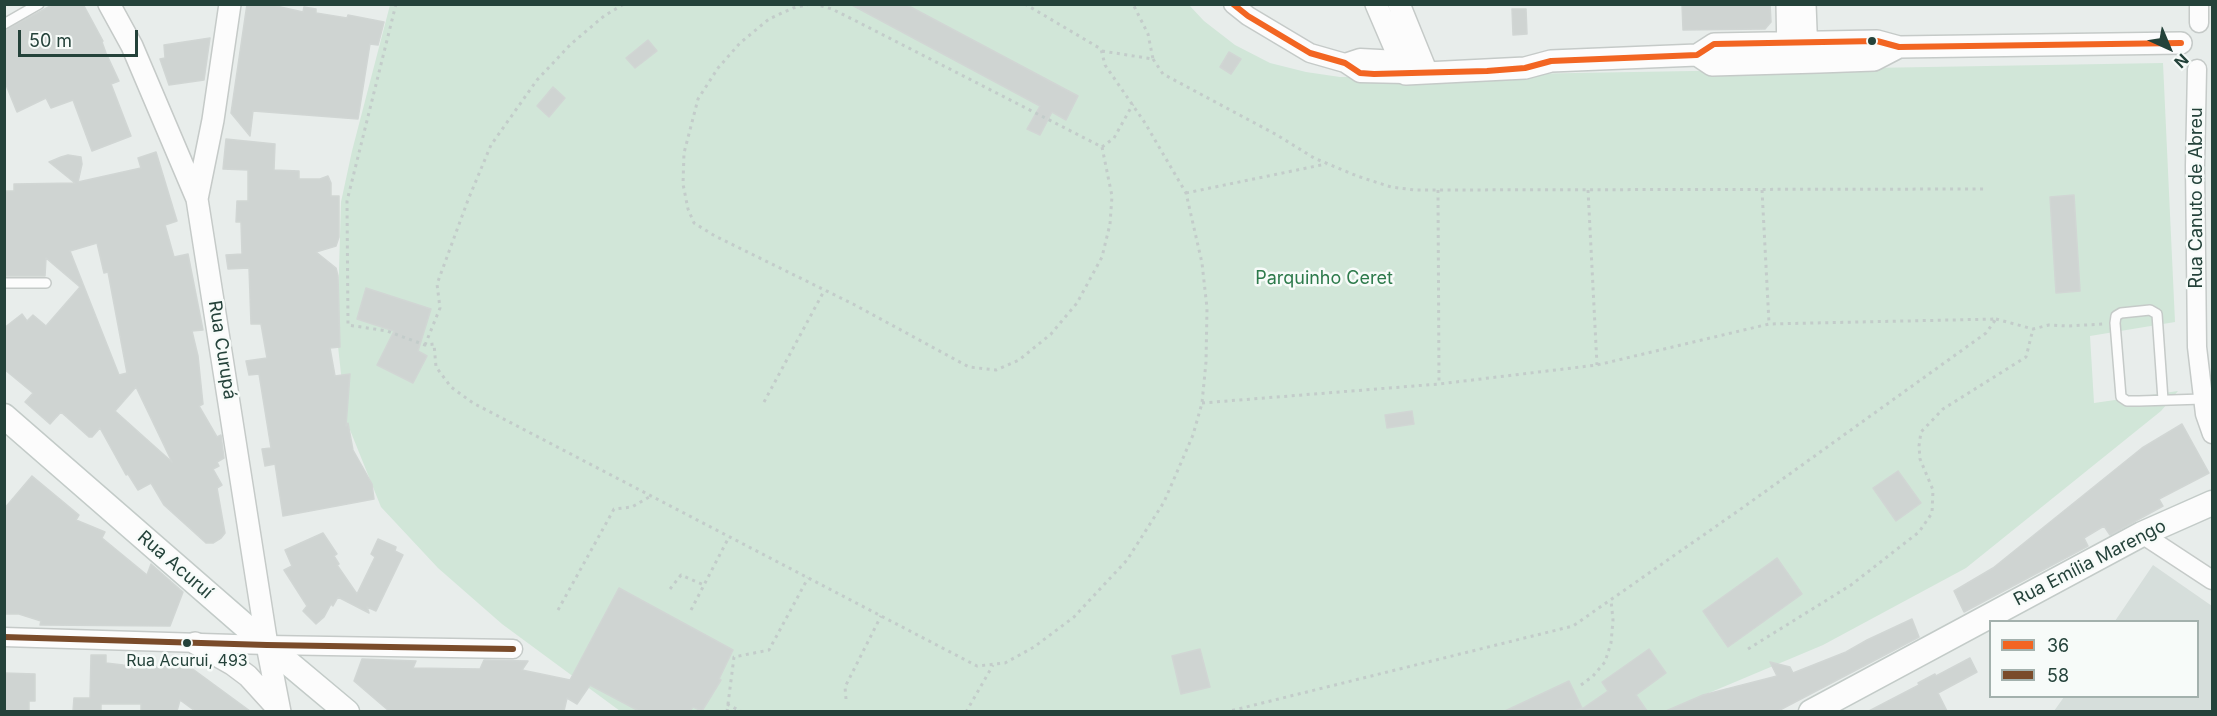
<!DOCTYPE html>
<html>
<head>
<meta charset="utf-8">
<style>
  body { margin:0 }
  #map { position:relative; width:2217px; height:716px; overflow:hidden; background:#e8edeb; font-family:Inter,sans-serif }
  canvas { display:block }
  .frame { position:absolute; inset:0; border:6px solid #24423a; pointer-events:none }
  .legend { position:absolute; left:1989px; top:620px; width:210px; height:78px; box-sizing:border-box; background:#f7fbf9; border:2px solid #a3b1ad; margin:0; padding:8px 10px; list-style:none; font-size:18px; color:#24423a }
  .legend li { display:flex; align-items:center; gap:12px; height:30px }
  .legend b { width:30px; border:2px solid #a3b1ad }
  .north { position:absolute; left:2139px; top:18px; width:60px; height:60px; -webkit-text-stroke:4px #f7fbf9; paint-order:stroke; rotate:136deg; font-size:16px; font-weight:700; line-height:24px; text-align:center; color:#24423a }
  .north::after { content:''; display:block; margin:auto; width:21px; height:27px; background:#24423a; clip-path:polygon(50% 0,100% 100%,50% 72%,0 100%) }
  .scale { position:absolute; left:18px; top:30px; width:120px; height:27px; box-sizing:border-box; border:3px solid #24423a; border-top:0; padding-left:8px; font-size:18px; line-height:21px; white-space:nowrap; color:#24423a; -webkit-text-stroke:4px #f7fbf9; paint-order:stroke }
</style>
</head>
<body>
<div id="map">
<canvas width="2217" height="716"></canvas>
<div class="frame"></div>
<ul class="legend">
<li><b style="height:8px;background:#f26522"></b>36</li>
<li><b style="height:8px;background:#7a4b2a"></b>58</li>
</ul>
<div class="north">N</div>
<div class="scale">50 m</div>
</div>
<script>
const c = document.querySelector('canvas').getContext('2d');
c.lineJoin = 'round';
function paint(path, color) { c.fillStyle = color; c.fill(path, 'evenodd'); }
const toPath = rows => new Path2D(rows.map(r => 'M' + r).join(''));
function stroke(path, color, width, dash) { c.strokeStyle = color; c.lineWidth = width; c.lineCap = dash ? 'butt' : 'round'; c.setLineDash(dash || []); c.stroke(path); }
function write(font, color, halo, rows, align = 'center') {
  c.font = font + ' Inter,sans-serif'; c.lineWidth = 5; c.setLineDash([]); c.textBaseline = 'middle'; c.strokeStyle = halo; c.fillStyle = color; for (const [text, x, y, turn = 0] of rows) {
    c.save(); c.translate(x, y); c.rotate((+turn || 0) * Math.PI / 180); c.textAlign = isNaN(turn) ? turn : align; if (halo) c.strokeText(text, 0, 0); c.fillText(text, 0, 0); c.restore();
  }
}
const built = toPath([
  [2153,565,2212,606,2212,711,2054,711,2064,697,2198,696,2198,622,2115,621]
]);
const green = toPath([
  [390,5,1189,5,1204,21,1235,45,1270,63,1306,72,1340,77,2163,63,2175,322,2090,336,2094,403,2178,391,2161,411,1966,568,1823,645,1666,711,620,711,502,624,438,568,381,507,346,420,337,337,341,202,352,151]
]);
const building = toPath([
  [54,4,83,4,103,41,102,42,106,53,119,81,111,84,131,136,92,151,73,100,51,108,46,98,17,112,4,80,4,31,54,4],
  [247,4,276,4,276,6,303,12,304,7,316,9,316,13,347,18,348,15,384,22,378,45,370,44,358,119,253,111,250,136,231,113,247,4],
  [850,4,905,4,1078,96,1066,120,1052,112,1040,135,1027,129,1040,106,850,4],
  [1682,4,1770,4,1771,22,1765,29,1683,30,1682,4],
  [1512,9,1526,9,1527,34,1513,35,1512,9],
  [210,38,204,80,169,85,160,59,165,58,164,45,210,38],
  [648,40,657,51,635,68,626,58,648,40],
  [1229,52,1241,59,1231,74,1220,67,1229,52],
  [553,87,565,98,549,117,537,106,553,87],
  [226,139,275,144,274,170,299,171,299,179,320,179,328,176,331,183,331,196,339,196,339,237,336,246,316,252,336,268,338,276,340,347,330,348,335,376,350,374,346,426,348,423,353,450,372,484,374,499,283,516,275,464,265,466,262,449,271,448,259,374,249,375,246,361,267,358,261,324,251,324,249,268,228,269,226,255,242,254,241,222,236,222,237,201,248,201,248,170,223,169,226,139],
  [156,152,177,221,165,225,174,257,188,254,203,330,192,331,198,356,203,404,199,406,217,437,221,435,224,458,217,462,219,466,213,469,222,485,217,488,225,533,221,538,213,543,206,543,164,505,151,483,138,490,128,474,126,475,100,428,92,437,89,437,61,412,50,424,25,402,33,393,4,369,4,328,22,314,27,321,33,315,46,326,80,287,46,258,45,276,5,276,4,191,14,191,14,184,75,183,49,162,61,157,68,155,81,157,82,164,78,182,141,168,138,158,156,152],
  [97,243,104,273,108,272,127,373,119,375,70,251,97,243],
  [136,387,172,462,115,411,136,387],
  [2074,195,2080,291,2056,293,2050,197,2074,195],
  [366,288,431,309,418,351,427,356,413,383,377,365,394,331,357,319,366,288],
  [1412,411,1414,424,1387,428,1385,415,1412,411],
  [2182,424,2209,473,2159,499,2163,506,2110,535,2104,526,2084,538,2088,546,1964,612,1954,591,1993,568,2142,448,2182,424],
  [1898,471,1921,503,1896,521,1873,488,1898,471],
  [32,476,79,515,76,520,105,532,102,538,147,575,151,564,183,592,170,626,40,625,41,621,19,614,4,614,4,509,32,476],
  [323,533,337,554,334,556,339,564,337,565,357,594,375,557,371,554,378,539,396,547,395,551,403,555,376,611,367,607,369,613,338,597,333,606,331,604,324,617,316,624,303,611,307,606,284,570,292,566,285,550,323,533],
  [1777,558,1802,594,1728,647,1703,611,1777,558],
  [619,588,733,650,719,679,721,680,702,711,693,707,690,711,639,711,590,685,577,704,567,698,564,711,389,711,354,681,362,659,416,661,413,668,480,669,484,660,528,661,522,670,570,680,619,588],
  [1912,619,1919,637,1778,711,1666,711,1703,695,1777,676,1770,662,1790,667,1793,673,1846,652,1867,640,1912,619],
  [1200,649,1210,687,1181,694,1172,656,1200,649],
  [1649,649,1666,673,1636,695,1647,711,1579,711,1608,691,1602,682,1649,649],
  [91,655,106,655,106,663,123,665,172,667,173,657,192,659,190,667,250,711,195,711,180,700,177,711,141,711,141,704,101,704,101,711,73,711,74,698,90,698,91,655],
  [1970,658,1977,672,1938,693,1947,711,1869,711,1919,685,1918,683,1935,674,1936,676,1970,658],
  [4,673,35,674,35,701,29,701,29,711,4,711,4,673],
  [1569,681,1582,708,1574,711,1505,711,1569,681]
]);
const path = toPath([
  [396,4,347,201,348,325,387,331,425,345,434,344,436,367,451,387,473,403,977,666,1005,663,1034,647,1074,617,1127,560,1164,502,1193,435,1202,403,1206,362,1207,308,1202,263,1186,193,1145,123,1105,65,1101,49,1025,4],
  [810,4,793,8,769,19,740,43,718,68,698,99,684,153,683,184,688,209,694,223,715,236,853,304,969,367,996,370,1019,360,1051,334,1077,303,1102,257,1110,224,1112,196,1102,147,856,21,832,9,815,4],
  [1102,51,1153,59,1148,34,1133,4],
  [1153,59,1163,74,1277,135,1314,158,1357,176,1391,187,1415,190,1984,189],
  [1102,147,1114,138,1133,104],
  [1438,190,1439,384],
  [1588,190,1597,365],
  [1762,190,1769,323],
  [1186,193,1326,164],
  [1996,319,2033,329,2049,325,2067,326,2103,324],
  [425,345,440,308,437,284,468,200,491,145,537,80,571,44,604,16,624,4],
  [764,402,824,291],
  [1202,403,1439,384,1597,365,1769,324,1996,319,1986,333,1738,511,1573,626,1226,712],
  [670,589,681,575,704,585],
  [558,610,614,509,632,507,651,496],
  [691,610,729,537],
  [1748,649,1851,585,1919,532,1932,513,1933,490,1920,459,1919,446,1921,432,1943,409,2026,357,2033,329],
  [1581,685,1593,676,1605,662,1611,643,1613,620,1611,600],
  [846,699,845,687,881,616],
  [727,704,742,712],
  [727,712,734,657,769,650,808,578],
  [966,712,993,665]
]);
const service = toPath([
  [4,24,39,4],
  [4,283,46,283],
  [2163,400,2157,314,2150,310,2121,313,2116,316,2115,323,2121,397,2127,401,2139,401,2203,399]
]);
const minor = toPath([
  [1233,4,1248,16,1310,53,1345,63,1360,73,1406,74],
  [2199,4,2199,23],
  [1345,63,1360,58,1399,60],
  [2197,69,2195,166,2197,347,2205,414,2212,434],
  [2142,534,2212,580],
  [4,637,267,645,513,649]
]);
const tertiary = toPath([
  [109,4,132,46,197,199,267,645,280,712],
  [1376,4,1406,74,1525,68,1551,61,1697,55,1714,44,1877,41,1899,47,2181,43],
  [1399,4,1427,73],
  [1787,4,1788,55],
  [1805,4,1807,55],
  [1697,55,1712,65,1819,62,1874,60,1899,47],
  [197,199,213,120,230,4],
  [195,643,232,664,248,676,279,710]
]);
const secondary = toPath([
  [4,416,267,645,347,712],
  [1811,712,2142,534,2212,503]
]);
const bus1 = toPath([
  [1233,4,1248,16,1310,53,1345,63,1360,73,1374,74,1487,71,1525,68,1551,61,1697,55,1714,44,1877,41,1899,47,2181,43]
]);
const bus2 = toPath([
  [4,637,267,645,513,649]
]);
const markers = [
  [1872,41,5,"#24423a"],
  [187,643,5,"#24423a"]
];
const busNames = [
  ["Rua Acurui, 493",187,661]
];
const streetNames = [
  ["Rua Canuto de Abreu",2197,198,-90],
  ["Rua Curupá",222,350,81],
  ["Rua Emília Marengo",2090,563,-27],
  ["Rua Acuruí",175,565,41]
];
const parkNames = [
  ["Parquinho Ceret",1324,279]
];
paint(built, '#d6dedb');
paint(green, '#d1e6d8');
paint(building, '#cfd4d2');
stroke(building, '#d1d6d4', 1.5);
stroke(service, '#c5cac8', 12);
stroke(minor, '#c5cac8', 21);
stroke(tertiary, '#c5cac8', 24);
stroke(secondary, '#c3cbc8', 27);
stroke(path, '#c3ccca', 3, [3, 4.5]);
stroke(service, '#fcfcfc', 9);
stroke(minor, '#fcfcfc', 18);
stroke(tertiary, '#fcfcfc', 21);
stroke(secondary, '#fcfcfc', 24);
stroke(bus1, '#f26522', 6);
stroke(bus2, '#7a4b2a', 6);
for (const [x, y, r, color] of markers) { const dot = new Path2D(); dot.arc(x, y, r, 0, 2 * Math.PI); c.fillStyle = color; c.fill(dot); stroke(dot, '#f7fbf9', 2); }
write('16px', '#24423a', '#f7fbf9', busNames);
write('18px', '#24423a', '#f7fbf9', streetNames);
write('18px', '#2d7a4b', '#f7fbf9', parkNames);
</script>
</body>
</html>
